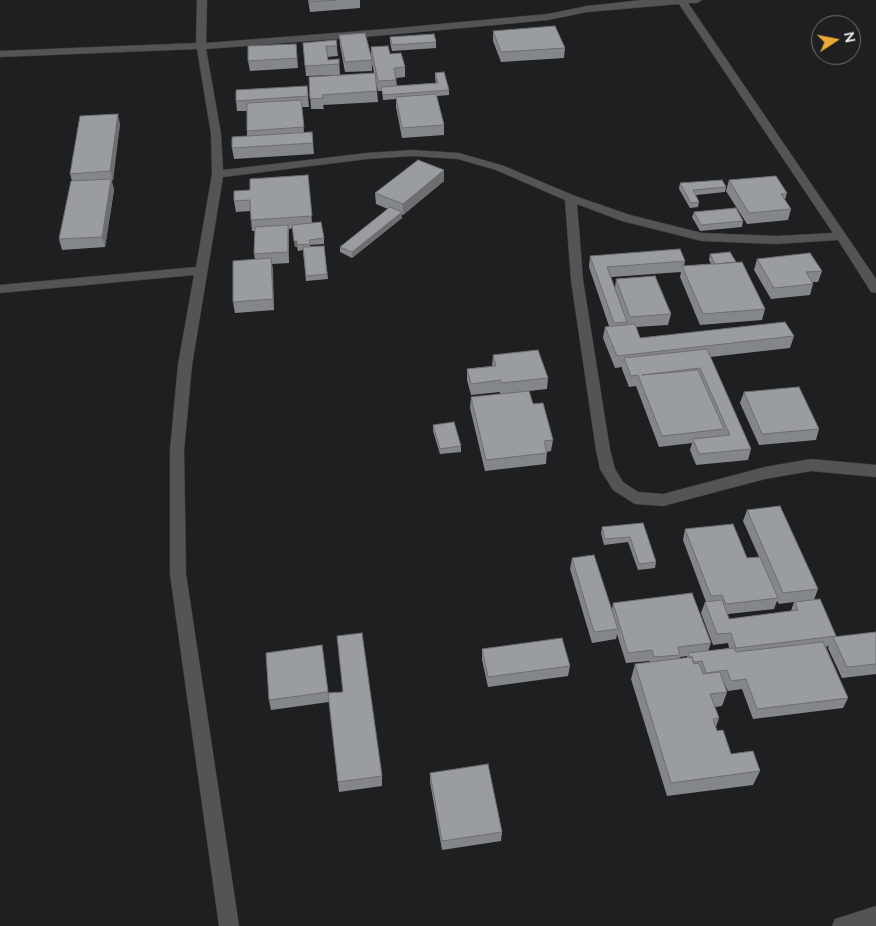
<!DOCTYPE html>
<html>
<head>
<meta charset="utf-8">
<style>
  body { margin:0 }
  #map { position:relative; width:876px; height:926px; overflow:hidden; background:#1d1f20; font-family:Lato,sans-serif }
  canvas { display:block }
  .north { position:absolute; left:811px; top:15px; width:50px; height:50px; box-sizing:border-box; background:#1d1f20; border:1px solid #717374; border-radius:50%; rotate:79deg; font-size:14px; font-weight:700; line-height:20px; text-align:center; color:#eef0f1 }
  .north::after { content:''; display:block; margin:auto; width:18px; height:22px; background:#eca93a; clip-path:polygon(50% 0,100% 100%,50% 72%,0 100%) }
</style>
</head>
<body>
<div id="map">
<canvas width="876" height="926"></canvas>
<div class="north">N</div>
</div>
<script>
const c = document.querySelector('canvas').getContext('2d');
c.lineJoin = 'round';
const toPath = rows => new Path2D(rows.map(r => 'M' + r).join(''));
function stroke(path, color, width, dash) { c.strokeStyle = color; c.lineWidth = width; c.lineCap = dash ? 'butt' : 'round'; c.setLineDash(dash || []); c.stroke(path); }
function paint(path, color) { c.fillStyle = color; c.fill(path, 'evenodd'); }
const minor = toPath([
  [197,0,207,0,206,43,387,29,548,14,587,6,642,0,702,0,697,3,688,3,876,279,876,293,871,292,838,240,776,244,702,241,622,221,577,204,583,280,610,450,615,469,623,482,638,492,663,494,765,467,811,459,876,465,876,477,811,471,765,479,663,506,635,504,613,490,600,469,596,450,571,280,565,200,496,170,458,159,412,156,367,159,223,177,192,365,184,450,186,574,239,926,219,926,170,574,170,450,178,365,194,275,0,293,0,285,196,267,212,174,211,134,197,49,0,57,0,51,196,43,197,0],
  [679,4,833,233,776,236,702,233,630,215,575,196,504,166,459,153,412,150,367,153,223,170,221,134,206,49,387,35,548,20,587,12,679,4],
  [876,906,876,926,832,926,835,919,876,906]
]);
const wall = toPath([
  [308,0,360,0,360,8,310,12],
  [493,31,565,48,564,58,501,62,493,41],
  [339,35,372,60,372,71,345,72,340,45],
  [390,37,436,42,436,48,392,51,390,42],
  [336,40,338,56,327,57,328,60,339,59,340,75,306,76,303,43],
  [296,44,298,68,250,71,248,61],
  [371,47,390,54,405,67,405,77,396,78,397,86,436,83,435,78,435,73,449,90,449,95,437,96,444,125,444,135,402,138,396,107,396,99,383,100,382,91,378,91,375,77,377,91,378,102,323,105,324,109,311,109,309,77,374,73,371,58],
  [307,86,309,107,302,107,304,132,312,132,314,154,234,159,232,148,247,136,247,111,237,111,236,101],
  [120,124,112,182,114,190,105,247,62,250,59,239,72,181,70,174],
  [444,170,444,181,403,215,402,214,402,218,352,258,340,252,340,247,388,209,376,204,375,193],
  [308,175,312,223,324,238,324,244,310,245,310,247,324,246,328,279,306,281,303,250,298,251,297,247,295,247,293,228,289,229,289,263,272,264,274,310,235,313,233,302,255,259,254,254,255,231,252,231,251,220,251,211,236,212,234,201,250,190],
  [729,180,787,193,785,200,791,209,788,220,747,224,726,191],
  [680,183,726,187,725,192,696,195,699,202,698,207,690,208,679,189],
  [694,212,743,221,742,227,700,231,692,217],
  [710,254,736,262,765,309,762,320,700,325,680,277,681,272,611,277,615,288,616,279,671,314,668,325,636,327,640,338,794,336,790,348,710,357,751,449,748,460,696,465,690,450,692,443,659,447,636,386,629,387,622,369,622,367,615,368,603,338,605,327,609,326,589,267,590,256,685,261,684,266,711,264,709,260],
  [757,259,822,271,818,282,813,282,813,284,810,295,771,299,754,270],
  [493,355,548,378,547,389,529,391,533,404,553,440,551,451,547,452,546,464,485,471,470,408,471,397,500,394,500,392,471,395,467,380,467,369,492,366],
  [744,392,819,429,816,440,759,445,740,403],
  [433,425,461,446,461,452,440,454,433,431],
  [747,510,818,589,814,600,836,636,835,637,876,632,876,674,842,678,828,648,829,646,826,647,848,698,843,708,753,719,742,689,728,691,723,681,727,692,722,706,715,707,719,718,716,727,717,731,731,754,760,771,753,785,667,796,631,679,635,664,650,662,649,661,626,663,617,634,616,639,592,643,570,569,572,558,612,609,613,603,711,643,708,651,729,648,728,643,713,645,701,613,705,602,706,602,683,540,685,529,747,558,759,557,743,521],
  [777,601,779,604,794,602,791,611,729,619,728,614,774,609],
  [687,656,687,658,679,659,680,657],
  [643,523,656,562,655,568,638,570,628,542,604,545,601,533,602,527],
  [322,645,328,693,382,776,382,786,339,792,329,702,271,710,269,700],
  [482,649,570,666,568,676,488,687,482,660],
  [430,773,502,832,501,841,442,850,430,782]
]);
const shadedWall = toPath([
  [118,114,120,124,113,182,110,171],
  [444,170,444,181,403,215,403,204],
  [111,179,114,190,105,247,102,237],
  [402,212,402,218,352,258,352,252],
  [288,225,289,236,289,263,288,252],
  [294,241,297,241,297,247,295,247],
  [271,258,273,269,274,310,273,299]
]);
const building = toPath([
  [309,0,337,0,309,2,309,0],
  [555,26,565,48,501,52,493,31,555,26],
  [365,33,372,60,345,62,339,35,365,33],
  [434,34,436,42,392,45,390,37,434,34],
  [336,40,337,46,326,46,328,60,339,59,339,64,305,66,303,43,336,40],
  [296,44,297,58,248,61,248,46,296,44],
  [388,46,390,54,401,53,405,67,394,68,396,80,378,81,371,47,388,46],
  [444,72,449,90,383,95,381,87,438,83,435,73,444,72],
  [375,73,377,91,322,95,323,98,310,99,309,77,375,73],
  [307,86,308,96,236,101,236,90,307,86],
  [436,94,444,125,402,128,396,97,436,94],
  [301,100,304,127,247,131,247,103,301,100],
  [118,114,110,171,70,174,80,116,118,114],
  [312,132,313,143,232,148,232,137,312,132],
  [418,160,444,170,403,204,375,193,418,160],
  [308,175,312,216,251,220,250,200,234,201,234,191,250,190,250,179,308,175],
  [776,176,787,193,781,194,791,209,749,213,729,180,776,176],
  [111,179,102,237,59,239,71,181,111,179],
  [722,180,726,187,693,190,699,202,691,203,680,183,722,180],
  [390,207,402,212,352,252,340,247,390,207],
  [736,208,743,221,701,225,694,212,736,208],
  [321,222,324,238,309,240,310,244,297,245,297,241,294,241,292,225,321,222],
  [288,225,288,252,254,254,255,227,288,225],
  [324,246,327,274,306,276,303,247,324,246],
  [680,249,685,261,607,267,627,322,614,323,590,256,680,249],
  [730,252,736,262,715,264,710,254,730,252],
  [810,253,822,271,806,272,813,284,774,288,757,259,810,253],
  [271,258,273,299,233,302,233,261,271,258],
  [742,262,765,309,703,314,682,266,742,262],
  [655,276,671,314,630,317,616,279,655,276],
  [785,322,794,336,617,356,605,327,635,324,640,338,785,322],
  [707,349,751,449,699,454,693,439,730,435,700,368,642,375,698,370,724,429,662,436,638,375,631,376,624,358,707,349],
  [538,350,548,378,501,383,501,380,471,384,467,369,496,366,493,355,538,350],
  [799,387,819,429,762,434,744,392,799,387],
  [529,391,533,404,543,403,553,440,544,441,547,453,486,460,471,397,529,391],
  [454,422,461,446,440,449,433,425,454,422],
  [780,506,818,589,783,593,747,510,780,506],
  [643,523,656,562,639,564,630,537,605,539,602,527,643,523],
  [733,524,747,558,760,557,778,598,726,604,722,595,711,596,685,529,733,524],
  [594,555,618,629,594,632,572,558,594,555],
  [692,593,711,643,678,647,680,655,654,657,652,650,628,653,613,603,692,593],
  [820,599,836,636,736,648,731,633,717,634,705,602,722,600,729,619,798,610,795,602,820,599],
  [876,632,876,664,847,667,833,637,876,632],
  [362,633,382,776,338,782,328,693,343,692,337,636,362,633],
  [562,638,570,666,488,677,482,649,562,638],
  [823,642,848,698,757,709,746,679,731,681,727,670,706,673,702,661,693,662,692,657,690,657,688,653,734,648,736,652,823,642],
  [322,645,328,692,269,700,266,653,322,645],
  [692,657,694,664,699,663,703,674,720,672,727,692,710,694,719,718,713,719,717,731,723,730,731,754,753,751,760,771,671,783,635,664,692,657],
  [488,764,502,832,442,841,430,773,488,764]
]);
stroke(minor, '#3a3c3d', 1);
paint(minor, '#525456');
paint(wall, '#848789');
paint(shadedWall, '#6c6e6f');
paint(building, '#9a9d9f');
stroke(building, '#6c6e6f', 1);
</script>
</body>
</html>
